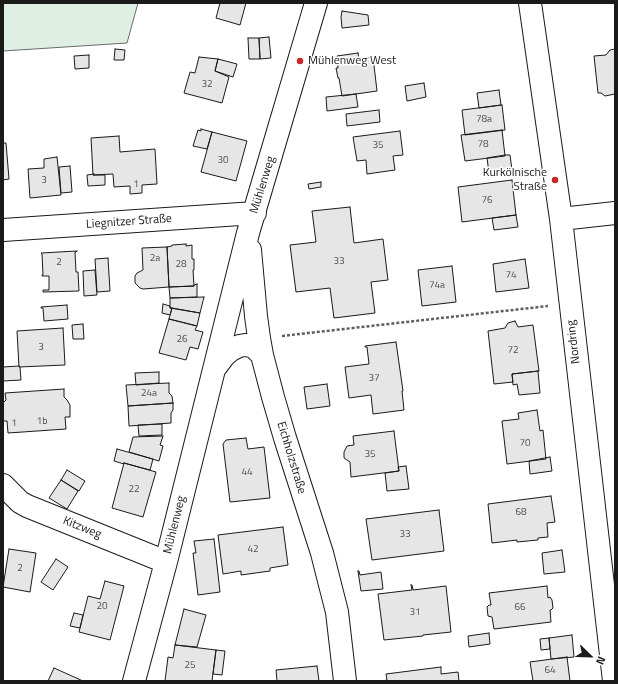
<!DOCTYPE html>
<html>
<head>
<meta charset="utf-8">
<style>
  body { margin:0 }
  #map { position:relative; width:618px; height:684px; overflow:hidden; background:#fff; font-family:"Titillium Web",sans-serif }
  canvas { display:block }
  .frame { position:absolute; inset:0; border:4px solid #1a1a1a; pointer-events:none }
  .north { position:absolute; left:570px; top:636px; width:40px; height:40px; -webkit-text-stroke:3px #fff; paint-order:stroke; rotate:113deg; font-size:11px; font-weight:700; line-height:16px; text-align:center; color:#1a1a1a }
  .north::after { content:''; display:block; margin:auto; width:14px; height:18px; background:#1a1a1a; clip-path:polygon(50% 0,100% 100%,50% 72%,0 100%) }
</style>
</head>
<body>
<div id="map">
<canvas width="618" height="684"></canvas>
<div class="frame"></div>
<div class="north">N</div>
</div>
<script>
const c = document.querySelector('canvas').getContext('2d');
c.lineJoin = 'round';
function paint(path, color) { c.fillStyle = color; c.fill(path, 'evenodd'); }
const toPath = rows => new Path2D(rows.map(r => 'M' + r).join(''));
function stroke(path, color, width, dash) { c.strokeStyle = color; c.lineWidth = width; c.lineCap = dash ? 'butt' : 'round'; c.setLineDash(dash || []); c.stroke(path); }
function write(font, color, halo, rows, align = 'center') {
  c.font = font + ' "Titillium Web",sans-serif'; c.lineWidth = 3; c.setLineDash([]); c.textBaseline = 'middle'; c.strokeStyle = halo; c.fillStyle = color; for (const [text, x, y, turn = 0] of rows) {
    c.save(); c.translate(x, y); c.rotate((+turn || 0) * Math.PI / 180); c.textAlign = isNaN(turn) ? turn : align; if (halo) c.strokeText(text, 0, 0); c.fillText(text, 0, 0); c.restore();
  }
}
const green = toPath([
  [3,3,138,3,127,43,3,51,3,3]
]);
const building = toPath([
  [220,3,246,3,240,25,216,18,220,3],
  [342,11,368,15,369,25,342,28,341,17,342,11],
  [269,37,271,58,260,59,259,38,269,37],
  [248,38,259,38,260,59,249,59,248,38],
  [115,49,125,50,124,60,114,60,115,49],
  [615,49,615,94,605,96,601,93,598,93,594,56,606,55,610,50,615,49],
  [358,53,359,59,373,57,377,91,342,96,339,78,338,78,336,68,338,68,337,56,358,53],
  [89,55,89,68,75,69,74,56,89,55],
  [199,57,218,59,215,71,229,77,222,103,184,93,190,72,195,73,199,57],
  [218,59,237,64,233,77,215,71,218,59],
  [424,83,426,97,407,101,405,86,424,83],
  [499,90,501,105,479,108,477,93,499,90],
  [356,94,358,107,327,111,326,97,356,94],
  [502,105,505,130,465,135,462,110,502,105],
  [379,110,380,122,347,126,346,114,379,110],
  [201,129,212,132,207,149,193,146,198,130,201,131,201,129],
  [502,130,505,156,465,161,461,135,502,130],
  [400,131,403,155,393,156,395,170,367,174,366,160,357,161,353,137,400,131],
  [212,132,247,141,236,181,201,172,212,132],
  [119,136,120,152,155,149,157,184,142,185,142,193,130,194,130,186,114,187,113,174,93,175,91,138,119,136],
  [3,143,6,143,9,179,3,180,3,143],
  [505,155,510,155,512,170,489,173,487,158,505,155],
  [57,157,61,195,30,198,28,169,44,168,44,159,57,157],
  [70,166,72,192,61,193,59,167,70,166],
  [94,174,93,175,105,175,105,185,88,186,87,175,94,174],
  [512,180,516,215,462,222,458,187,512,180],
  [321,182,321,187,309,189,308,184,321,182],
  [350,207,354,243,383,239,388,280,371,282,375,313,334,318,330,288,296,292,290,245,316,242,312,211,350,207],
  [516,215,518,227,494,230,492,218,516,215],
  [186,244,186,246,192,245,192,259,194,259,194,270,193,270,194,286,169,287,167,247,172,246,172,245,186,244],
  [167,247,169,287,143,289,140,288,135,283,135,276,137,273,143,270,142,248,167,247],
  [77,251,76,252,75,252,76,272,78,272,79,291,43,292,43,290,49,290,49,276,42,276,42,275,43,275,42,254,41,253,77,251],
  [108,258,110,291,97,292,95,259,108,258],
  [525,259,529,288,496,292,493,264,525,259],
  [452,266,456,302,422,306,418,270,452,266],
  [95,270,97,295,84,296,83,271,95,270],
  [197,284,197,297,170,298,169,287,194,286,194,285,197,284],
  [204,297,200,313,170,308,170,298,204,297],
  [163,304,170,306,170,308,172,308,170,315,162,313,163,304],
  [67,305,68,319,44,321,43,308,41,308,41,307,67,305],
  [172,308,200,313,197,326,169,319,172,308],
  [169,319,197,326,195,330,203,332,198,349,190,347,186,360,159,353,169,319],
  [515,321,518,327,533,325,539,371,512,374,513,382,494,384,488,331,505,328,508,323,515,321],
  [83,324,84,339,73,339,72,325,83,324],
  [63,328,65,365,19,367,17,331,63,328],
  [396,342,403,391,402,391,404,410,373,414,371,395,349,398,345,367,369,364,367,347,365,347,365,346,396,342],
  [19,366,20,367,21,380,3,381,3,367,19,366],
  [538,371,540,393,519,395,517,384,513,385,512,374,538,371],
  [159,372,159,383,136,385,135,373,159,372],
  [169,383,169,393,172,396,173,403,128,406,126,385,169,383],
  [327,384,330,406,307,409,304,387,327,384],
  [64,389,64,397,67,400,70,405,70,417,65,417,66,429,8,433,7,421,3,421,3,403,6,400,5,393,64,389],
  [173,403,173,410,171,413,171,423,129,426,128,406,173,403],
  [537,410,540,431,543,430,546,459,507,464,502,421,519,419,518,413,537,410],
  [162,424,162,435,139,436,138,425,162,424],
  [394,431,399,471,351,477,350,462,344,458,344,452,347,446,354,445,353,436,394,431],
  [163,436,160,445,163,446,159,461,129,452,133,437,163,436],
  [246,438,248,449,264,447,270,498,230,502,223,444,226,440,246,438],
  [117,449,153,459,150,470,124,463,124,464,114,461,117,449],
  [550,457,552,471,530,474,529,461,550,457],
  [124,463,156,472,143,517,112,508,124,463],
  [406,466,409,489,387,491,385,473,399,471,398,467,406,466],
  [67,470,85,481,79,491,61,480,67,470],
  [61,480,78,491,67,509,49,498,61,480],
  [551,496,555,522,547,523,548,537,538,538,538,540,517,542,517,540,492,543,488,504,551,496],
  [439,510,444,551,372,560,366,519,439,510],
  [283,527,288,565,270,568,270,571,241,575,241,571,223,574,218,535,283,527],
  [214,539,220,592,198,595,193,553,196,553,194,541,214,539],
  [9,549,36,553,30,592,3,587,9,549],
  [562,550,565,572,544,574,542,553,562,550],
  [56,559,68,567,53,590,41,582,56,559],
  [358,571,359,571,360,575,381,572,383,589,361,591,358,571],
  [105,581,124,586,110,640,79,632,88,596,100,599,105,581],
  [411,585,412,585,413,590,446,586,451,632,423,635,423,636,384,640,378,594,412,590,411,585],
  [547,586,548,598,550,597,552,600,553,608,551,610,550,610,551,622,494,629,492,617,488,616,487,607,489,605,491,605,489,593,547,586],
  [184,609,206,615,197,647,175,645,184,609],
  [74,613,83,615,80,628,70,626,74,613],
  [489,633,490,644,469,647,468,636,489,633],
  [572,635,574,657,551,659,549,638,572,635],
  [549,638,550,649,541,650,540,639,549,638],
  [175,645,216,650,212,681,165,681,168,657,173,658,175,645],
  [216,650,225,651,222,675,213,674,216,650],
  [567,657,570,681,533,681,530,662,567,657],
  [317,666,319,681,277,681,276,670,317,666],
  [441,667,441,674,458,672,459,681,382,681,387,680,386,674,441,667],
  [54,668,83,681,48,681,54,668]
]);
const path = toPath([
  [282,336,548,306]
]);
const minor = toPath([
  [530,3,561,219,614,681],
  [561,219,615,213],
  [3,230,255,213],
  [250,250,256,316,259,338,262,355,273,397,285,438,322,553,337,612,345,681],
  [215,368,224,356,231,350,239,346,245,345,252,346,256,349,262,355],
  [3,485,20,502,27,506,166,562],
  [134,681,166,562,248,233,316,3]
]);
const markers = [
  [300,61,4,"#c62828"],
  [555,180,4,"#c62828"]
];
const numberNames = [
  ["32",207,85],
  ["78a",484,120],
  ["78",483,145],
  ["35",378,146],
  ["30",223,161],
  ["3",44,181],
  ["1",136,185],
  ["76",487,201],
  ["2a",155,259],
  ["33",339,262],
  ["2",59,263],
  ["28",181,265],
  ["74",511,276],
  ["74a",437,286],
  ["26",182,340],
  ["3",41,348],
  ["72",513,351],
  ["37",374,379],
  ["24a",149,394],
  ["1b",42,422],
  ["1",14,424],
  ["70",525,444],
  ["35",370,455],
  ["44",247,473],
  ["22",134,490],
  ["68",521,513],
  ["33",405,535],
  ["42",253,550],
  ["2",20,569],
  ["20",102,607],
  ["66",520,608],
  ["31",415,613],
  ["25",190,666],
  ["64",550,671]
];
const poiNames = [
  ["Mühlenweg West",308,61],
  ["Kurkölnische",547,173,"right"],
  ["Straße",547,187,"right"]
];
const streetNames = [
  ["Mühlenweg",263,185,-73],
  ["Liegnitzer Straße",129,222,-4],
  ["Nordring",574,342,-97],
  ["Eichholzstraße",291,458,73],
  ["Mühlenweg",175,525,-76],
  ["Kitzweg",82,528,22]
];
paint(green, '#e0efe3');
stroke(green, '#6a6a6a', 1);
paint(building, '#e6e6e6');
stroke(building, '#1a1a1a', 1);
stroke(minor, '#1a1a1a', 24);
stroke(path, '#5f5f5f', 2.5, [3, 2]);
stroke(minor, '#fff', 22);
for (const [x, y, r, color] of markers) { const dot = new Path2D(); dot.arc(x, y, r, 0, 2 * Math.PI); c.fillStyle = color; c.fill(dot); stroke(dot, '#fff', 1.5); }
write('10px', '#4d4d4d', null, numberNames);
write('12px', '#1a1a1a', '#fff', poiNames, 'left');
write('12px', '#1a1a1a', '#fff', streetNames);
</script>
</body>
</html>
